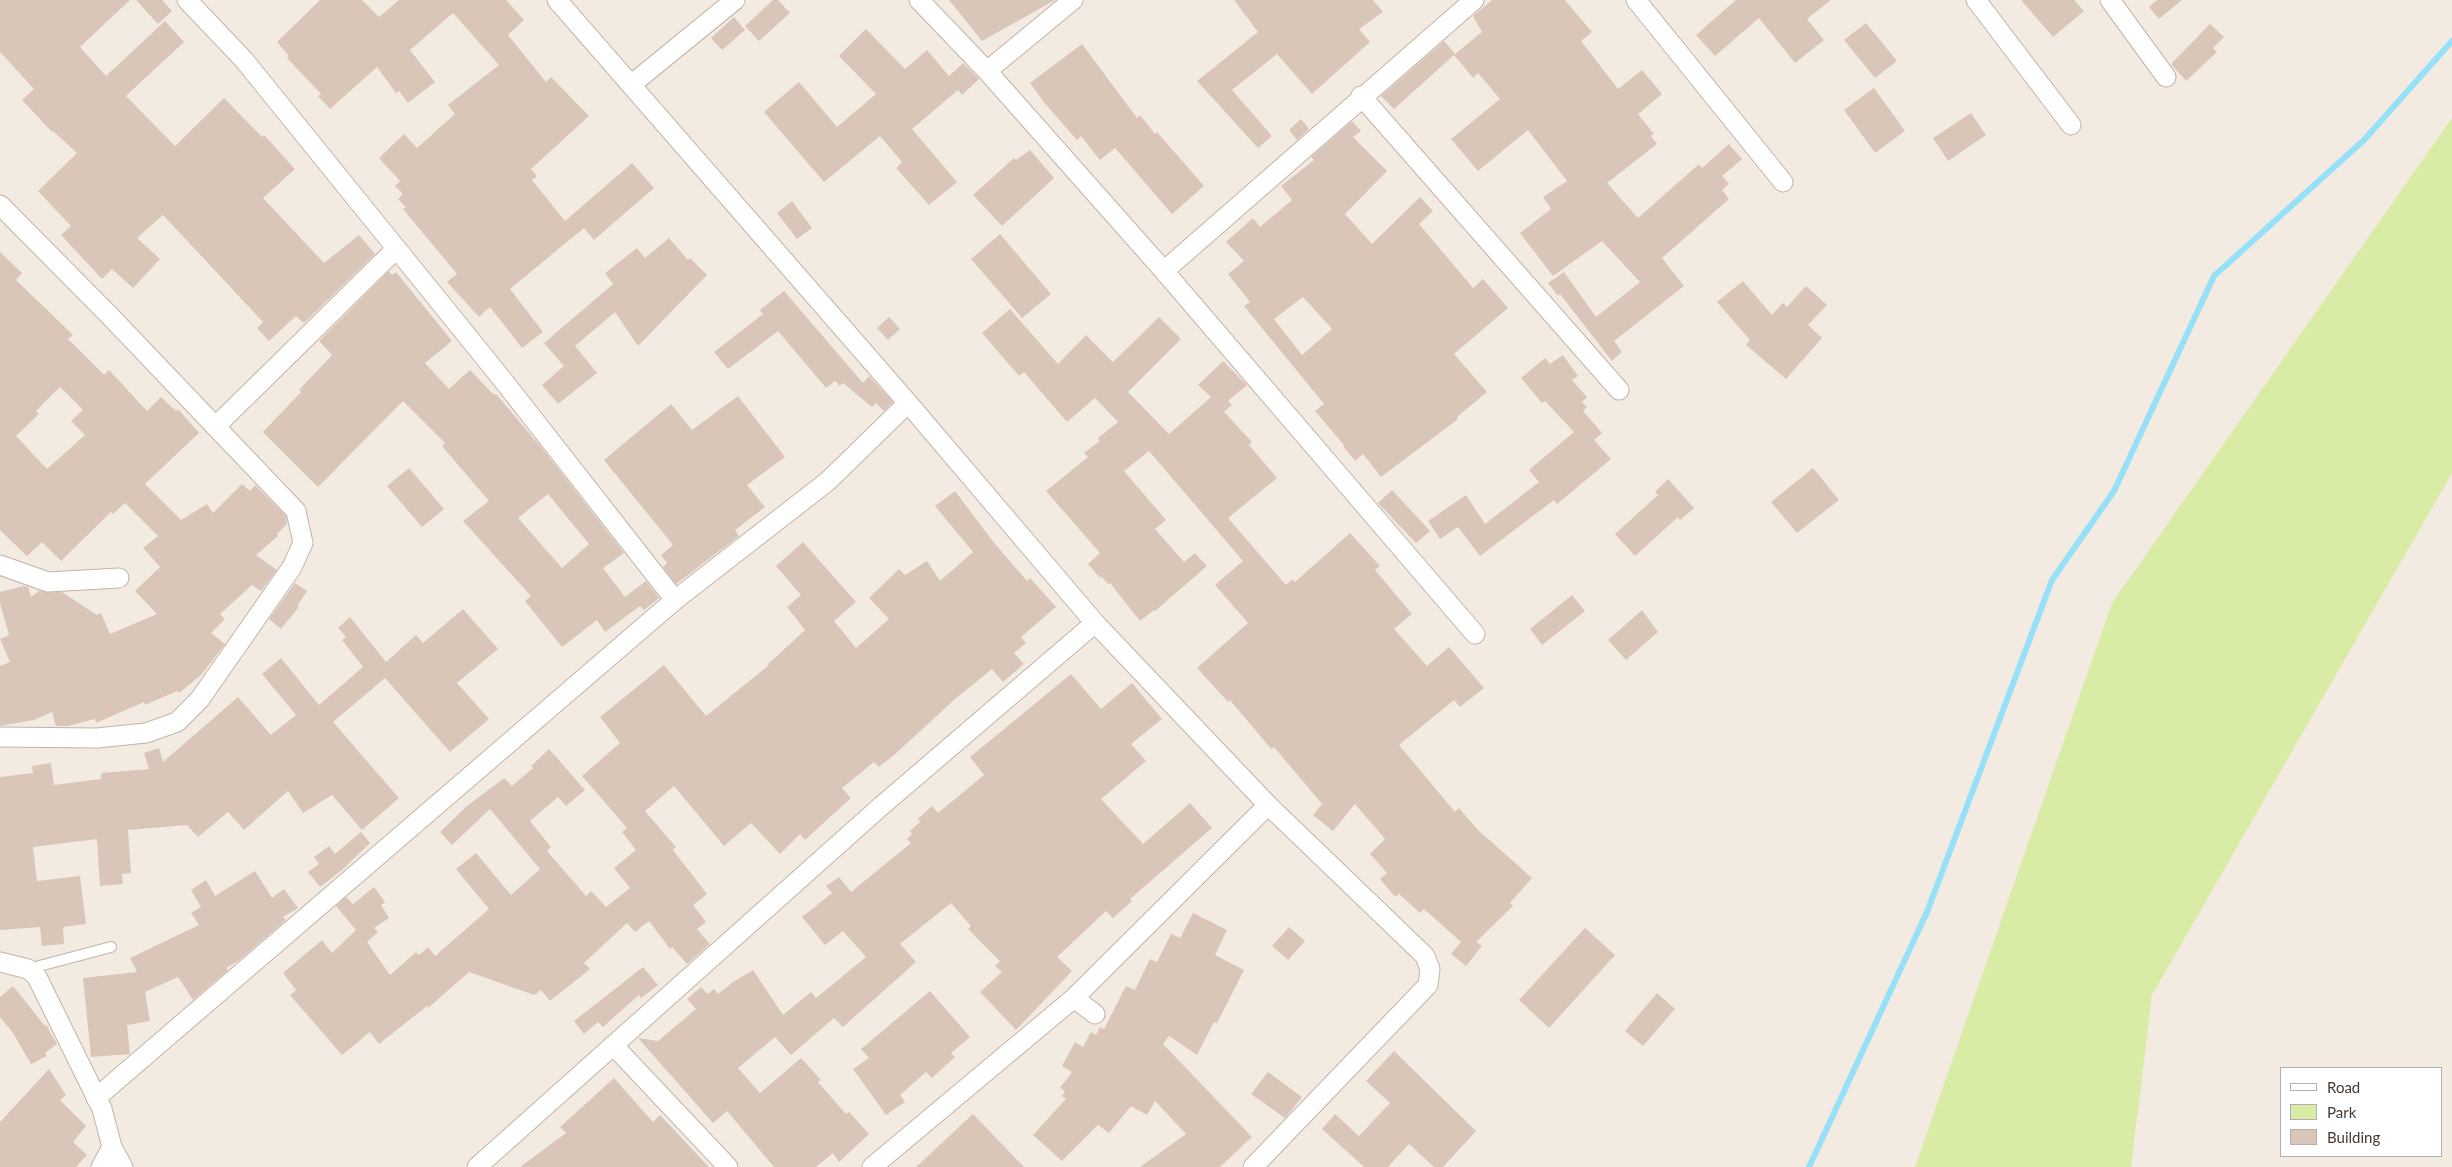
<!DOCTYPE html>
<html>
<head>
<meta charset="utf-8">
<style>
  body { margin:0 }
  #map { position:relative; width:2452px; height:1167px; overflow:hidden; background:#f3ebe2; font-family:Lato,sans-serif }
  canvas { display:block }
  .legend { position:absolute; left:2280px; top:1067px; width:162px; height:90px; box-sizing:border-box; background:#fff; border:1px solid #b5b0ad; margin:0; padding:6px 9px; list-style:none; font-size:15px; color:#453a32 }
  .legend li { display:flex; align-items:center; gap:10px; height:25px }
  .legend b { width:25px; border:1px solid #b5b0ad }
</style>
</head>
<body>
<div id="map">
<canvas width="2452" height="1167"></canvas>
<ul class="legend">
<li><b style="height:6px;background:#fff"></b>Road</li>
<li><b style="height:14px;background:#d9eca5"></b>Park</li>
<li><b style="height:14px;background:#d9c6b9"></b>Building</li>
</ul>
</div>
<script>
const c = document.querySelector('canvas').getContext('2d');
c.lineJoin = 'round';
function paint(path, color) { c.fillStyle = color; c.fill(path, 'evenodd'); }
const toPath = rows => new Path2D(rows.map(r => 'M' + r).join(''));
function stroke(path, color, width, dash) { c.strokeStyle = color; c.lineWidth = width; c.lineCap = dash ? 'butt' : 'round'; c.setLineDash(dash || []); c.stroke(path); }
const green = toPath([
  [2452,118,2452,473,2152,995,2131,1167,1915,1167,2112,603]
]);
const stream = toPath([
  [1809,1167,1927,912,2052,580,2114,491,2214,276,2364,140,2452,41]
]);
const building = toPath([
  [0,0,130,0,80,47,106,76,165,21,184,42,126,96,175,146,224,98,262,137,264,135,295,169,263,198,324,263,359,235,375,254,304,323,296,316,269,341,257,328,263,322,163,215,137,238,160,259,133,288,112,269,102,279,61,235,71,226,38,191,77,153,53,131,52,132,22,100,34,89,0,52],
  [136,0,162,0,172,11,158,24],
  [320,0,362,0,379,17,399,0,506,0,524,20,508,35,546,82,551,77,589,116,531,169,537,176,532,180,565,221,632,163,654,188,594,240,584,228,510,289,543,332,522,348,490,307,479,317,447,282,457,274,403,209,406,207,398,199,403,194,395,186,400,181,379,158,404,134,417,148,455,114,448,105,499,65,453,13,410,50,435,82,408,103,399,91,396,93,377,67,330,109,318,96,321,94,287,58,289,56,277,42],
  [773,0,778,0,790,13,759,41,745,26],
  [949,0,1055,0,982,41],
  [1234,0,1373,0,1383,12,1359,29,1370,42,1312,94,1277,54,1232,90,1272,136,1258,148,1197,81,1258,32],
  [1492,0,1565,0,1592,32,1581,41,1618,89,1642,70,1662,94,1638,114,1654,134,1651,136,1657,144,1607,183,1638,218,1699,164,1702,168,1729,144,1742,159,1722,176,1729,184,1722,190,1729,199,1662,258,1684,286,1614,341,1622,352,1612,361,1560,294,1558,296,1548,283,1564,272,1596,317,1640,282,1602,241,1553,276,1520,233,1551,209,1543,197,1567,181,1528,130,1478,171,1451,139,1500,99,1478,73,1473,78,1454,55,1394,109,1381,96,1444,41,1455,54,1482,32,1473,16],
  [1736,0,1831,0,1807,19,1824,40,1795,63,1759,18,1715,56,1696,35],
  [2021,0,2074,0,2084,11,2053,37],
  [2157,0,2182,0,2159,19,2149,7],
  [734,17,745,30,722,50,711,38],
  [1866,23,1897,61,1875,78,1844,40],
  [2210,24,2224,37,2213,48,2217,52,2186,81,2171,64],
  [866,29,905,69,927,50,949,76,963,63,979,79,962,95,958,90,912,129,957,182,929,205,896,168,902,162,880,136,824,182,764,112,799,82,837,127,876,94,839,56],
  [1082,44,1137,118,1140,115,1155,134,1157,132,1204,186,1172,214,1115,148,1100,160,1081,136,1077,140,1047,106,1030,83],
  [1874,88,1905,131,1875,153,1844,110],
  [1971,113,1986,135,1948,161,1933,138],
  [1301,119,1309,129,1297,140,1289,130],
  [1352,121,1361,131,1353,137,1387,171,1345,214,1372,244,1420,197,1433,211,1419,224,1473,288,1483,279,1508,308,1454,354,1487,392,1457,417,1458,419,1381,477,1363,454,1355,461,1343,446,1344,445,1315,411,1324,404,1244,306,1250,302,1228,274,1244,261,1226,242,1253,218,1260,227,1292,200,1281,186,1314,160,1311,157],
  [1303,297,1332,329,1302,355,1274,319],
  [1030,150,1054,178,1002,226,973,195,1014,158,1016,160],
  [792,201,812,228,797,239,777,213],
  [1000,234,1051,294,1022,318,971,259],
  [669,238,688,260,690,258,707,275,638,346,615,312,575,346,597,373,558,404,542,385,564,366,544,343,613,284,605,273,637,248,645,258],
  [0,252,22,273,16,280,73,335,68,339,104,375,109,370,147,411,161,397,176,411,178,409,199,433,145,484,181,520,207,504,213,513,242,484,250,491,255,485,286,516,287,524,277,534,278,536,256,555,277,570,261,591,252,585,220,614,225,619,211,633,225,644,201,675,179,693,177,691,145,705,144,702,96,723,95,719,68,726,56,726,52,712,34,720,0,726,0,666,10,662,0,639,9,635,0,603,0,592,24,586,28,587,31,597,39,591,62,592,97,615,101,613,110,634,157,614,135,591,160,567,143,548,158,536,125,503,113,514,111,512,61,561,42,542,27,556,0,530],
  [60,387,83,410,71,421,85,435,47,469,16,436,39,414,36,411],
  [389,271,392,275,396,272,452,341,425,363,449,389,470,370,494,395,496,394,541,447,624,553,603,568,625,597,646,581,659,598,644,610,640,606,605,632,597,620,562,647,525,601,531,596,463,521,489,501,442,446,445,443,403,401,318,487,263,432,301,392,299,390,332,355,319,341],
  [548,494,589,544,562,568,518,518],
  [1743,281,1772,315,1783,303,1787,307,1806,286,1827,305,1808,325,1822,338,1786,379,1746,345,1750,340,1717,302],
  [784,291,863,383,869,376,893,402,884,411,876,403,872,407,843,383,840,386,835,381,826,388,778,331,728,369,714,352,763,314,760,310],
  [1010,309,1058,364,1086,335,1113,362,1159,317,1181,339,1128,392,1169,434,1211,397,1198,385,1223,361,1247,385,1228,401,1232,405,1224,412,1252,442,1249,445,1277,478,1228,518,1286,585,1293,579,1295,582,1350,533,1380,566,1375,570,1412,614,1394,629,1427,666,1449,647,1484,688,1460,707,1454,700,1399,745,1455,812,1459,808,1478,830,1532,878,1510,903,1513,906,1476,942,1482,946,1466,966,1451,954,1461,942,1424,909,1420,913,1399,894,1395,897,1380,879,1387,873,1370,854,1385,839,1355,804,1333,831,1313,815,1322,804,1274,747,1271,749,1230,700,1228,702,1197,668,1248,623,1215,585,1243,561,1149,451,1124,471,1166,520,1155,529,1184,562,1195,553,1207,566,1155,611,1154,610,1140,621,1110,583,1108,584,1101,576,1100,578,1088,564,1100,553,1046,491,1088,457,1084,453,1100,441,1098,438,1118,422,1095,398,1067,422,1024,372,1019,376,982,333],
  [889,317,900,329,888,340,877,328],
  [1563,355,1578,376,1572,380,1587,397,1582,402,1587,407,1583,411,1602,433,1594,440,1611,459,1557,504,1554,500,1480,556,1458,527,1440,539,1428,521,1466,495,1485,524,1539,482,1529,470,1574,432,1545,401,1542,403,1521,378,1545,358,1550,364],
  [738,396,785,457,747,485,765,507,735,530,739,536,676,584,663,567,667,563,661,555,673,545,604,460,671,404,692,430],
  [409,468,444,509,422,527,387,486],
  [1813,468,1839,500,1797,533,1771,502],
  [1668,479,1694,508,1680,520,1678,517,1635,556,1615,534,1658,495,1655,492],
  [1392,490,1430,531,1416,543,1378,503],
  [955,491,995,544,1027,581,1030,578,1056,607,1021,637,1026,643,1014,653,1024,664,1003,682,992,669,954,700,894,755,879,767,874,762,842,788,851,798,805,840,800,834,780,854,751,823,724,846,674,786,645,811,676,847,673,850,707,894,693,905,706,922,697,929,710,944,687,964,672,947,670,949,649,921,635,932,627,923,584,963,590,969,550,1001,541,990,534,995,469,972,428,1008,427,1006,379,1044,370,1032,342,1055,290,995,296,990,283,973,322,940,332,953,356,930,336,906,346,897,353,904,374,887,385,902,381,905,389,918,374,928,378,932,367,942,390,975,416,952,419,955,428,947,435,956,489,909,456,869,476,853,511,895,540,869,490,809,452,845,440,832,467,806,504,778,512,786,533,768,531,766,549,749,585,790,566,806,558,797,530,821,551,847,547,851,586,896,591,891,606,907,630,888,614,868,636,850,622,832,627,828,582,776,620,743,600,717,664,665,706,716,769,665,768,664,805,630,787,607,801,595,776,566,803,542,856,602,834,621,856,648,889,619,869,598,899,569,905,575,927,561,940,581,973,552,935,506],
  [295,583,307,591,297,606,299,607,281,629,269,619],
  [1572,595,1585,611,1542,645,1530,629],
  [463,609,498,649,457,683,489,719,450,752,385,678,333,722,399,798,362,830,332,795,303,813,288,791,244,830,228,812,198,837,187,825,128,830,131,873,122,874,123,884,100,886,97,839,33,847,37,881,80,876,86,924,63,927,64,944,42,946,40,927,0,930,0,777,33,773,32,766,51,763,54,785,101,779,101,773,149,769,144,753,159,748,163,762,238,697,271,735,296,715,262,674,281,658,319,705,363,667,342,640,346,637,338,628,350,617,386,662,416,635,423,643],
  [1642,610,1658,632,1626,660,1608,640],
  [1071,674,1101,709,1132,683,1162,719,1131,744,1146,761,1101,799,1143,844,1190,803,1212,828,1130,899,1132,901,1113,918,1106,911,1057,957,1072,971,1016,1030,980,992,1002,972,995,966,1000,961,968,929,971,926,951,903,900,944,916,962,843,1027,834,1018,791,1055,775,1037,738,1068,760,1093,801,1058,821,1080,818,1082,846,1114,849,1112,869,1134,839,1162,833,1153,816,1167,774,1167,727,1111,713,1123,638,1038,658,1041,696,1009,687,999,701,987,708,994,714,989,718,994,733,982,753,970,783,1015,811,992,816,998,866,957,843,931,825,945,802,917,832,893,826,886,839,877,851,892,911,843,907,839,912,834,910,831,920,822,918,819,932,806,938,813,984,775,970,757],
  [361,832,370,843,342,870,320,887,308,872,319,864,314,857,329,846,335,854],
  [255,871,272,898,284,889,298,908,283,917,286,920,238,961,226,968,228,970,193,1000,178,977,145,992,150,1021,127,1025,130,1054,91,1057,83,978,137,972,130,958,199,925,191,913,201,907,191,890,206,880,215,896],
  [1193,913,1227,930,1215,955,1244,970,1217,1023,1214,1022,1197,1055,1169,1036,1163,1044,1252,1137,1220,1167,1140,1167,1186,1134,1155,1101,1147,1115,1131,1106,1109,1133,1098,1125,1062,1161,1033,1135,1066,1099,1062,1096,1065,1091,1060,1088,1072,1072,1062,1066,1075,1042,1083,1047,1091,1032,1096,1035,1100,1027,1104,1029,1126,986,1135,990,1150,959,1157,962,1171,934,1180,938],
  [1289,927,1305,941,1288,960,1272,946],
  [1585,928,1615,955,1549,1028,1519,1000],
  [643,967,658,985,641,998,639,995,603,1027,598,1022,584,1034,574,1021],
  [13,986,45,1026,46,1025,57,1044,45,1053,47,1056,31,1064,13,1033,0,1017,0,997],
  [930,991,970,1037,951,1053,955,1057,932,1078,926,1072,900,1095,905,1102,886,1115,853,1069,869,1058,861,1049],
  [1657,993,1675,1009,1643,1046,1625,1031],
  [1394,1051,1476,1131,1443,1167,1434,1167,1409,1144,1388,1167,1364,1167,1322,1129,1335,1114,1359,1136,1390,1103,1366,1081],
  [49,1069,66,1095,60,1100,86,1126,73,1142,87,1155,76,1167,0,1167,0,1122],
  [1268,1072,1302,1097,1285,1118,1251,1094],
  [614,1078,653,1122,660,1115,709,1167,520,1167,566,1133,560,1127],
  [973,1114,1024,1167,916,1167]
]);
const service = toPath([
  [28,969,111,947]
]);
const minor = toPath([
  [187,0,244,60,502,379,675,600],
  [557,0,908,403,1095,623,1268,805,1425,956,1430,969,1428,985,1253,1167],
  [919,0,987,71,1164,271,1475,634],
  [1636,0,1783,182],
  [1976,0,2071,125],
  [2110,0,2166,77],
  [987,71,1073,0],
  [632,84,735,0],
  [1361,96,1619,390],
  [0,205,109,315,296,511,303,543,292,567,200,699,177,722,146,733,97,738,0,737],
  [1164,271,1474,0],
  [216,426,395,250],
  [0,565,48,582,119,578],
  [0,962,28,969,37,977,102,1109,112,1147,123,1167],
  [1074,998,1095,1014],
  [613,1045,728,1167],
  [96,1098,675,600,828,481,908,403],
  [101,1167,112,1147],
  [477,1167,879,808,1095,623],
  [872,1167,1074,998,1268,805]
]);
paint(green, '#d9eca5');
stroke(stream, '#96e1f7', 6);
paint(building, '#d9c6b9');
stroke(service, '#c2b3a7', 12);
stroke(minor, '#c2b3a7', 21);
stroke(service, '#fff', 10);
stroke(minor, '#fff', 19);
</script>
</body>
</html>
